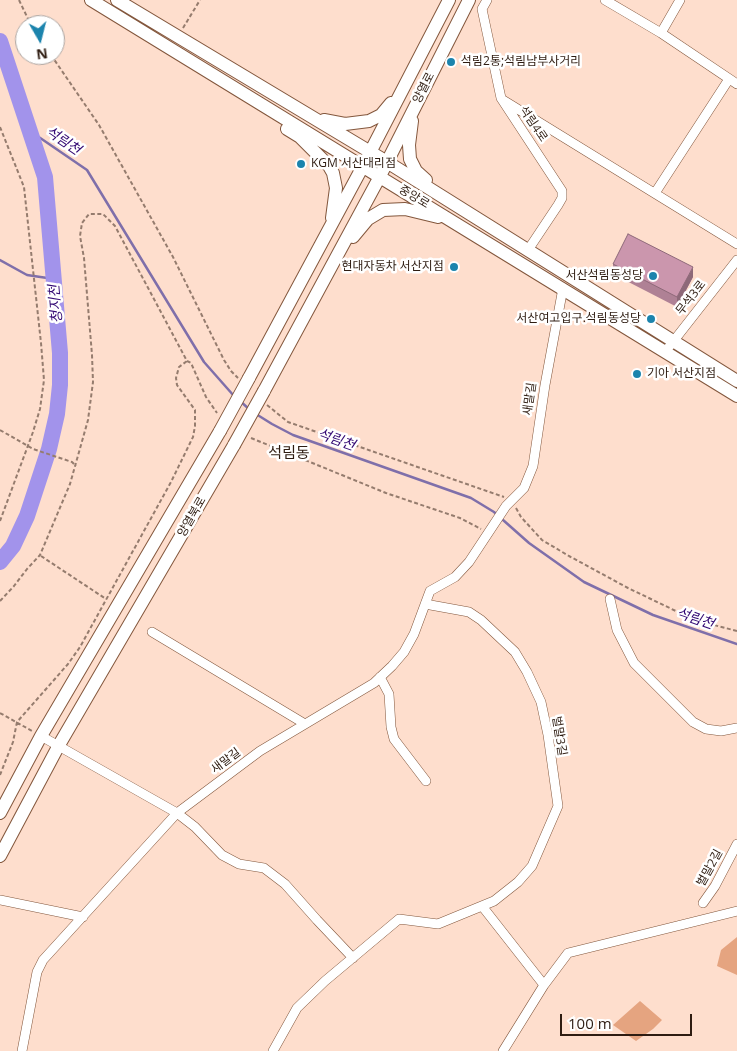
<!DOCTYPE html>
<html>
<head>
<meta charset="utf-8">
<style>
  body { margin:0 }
  #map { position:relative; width:737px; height:1051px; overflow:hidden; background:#fedecd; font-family:"Open Sans",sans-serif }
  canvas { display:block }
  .north { position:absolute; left:15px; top:15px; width:50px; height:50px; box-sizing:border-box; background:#fff; border:1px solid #aba4a0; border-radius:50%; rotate:172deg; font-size:14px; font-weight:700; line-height:20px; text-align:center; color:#2e1c11 }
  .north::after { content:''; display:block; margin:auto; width:18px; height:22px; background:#1c84ad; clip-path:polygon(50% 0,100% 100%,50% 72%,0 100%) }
  .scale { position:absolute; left:560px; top:1014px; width:132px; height:22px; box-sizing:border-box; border:2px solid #2e1c11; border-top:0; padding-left:6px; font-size:15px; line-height:18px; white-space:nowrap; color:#2e1c11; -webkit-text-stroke:4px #fff; paint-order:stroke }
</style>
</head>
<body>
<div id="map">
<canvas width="737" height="1051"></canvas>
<div class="north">N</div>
<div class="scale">100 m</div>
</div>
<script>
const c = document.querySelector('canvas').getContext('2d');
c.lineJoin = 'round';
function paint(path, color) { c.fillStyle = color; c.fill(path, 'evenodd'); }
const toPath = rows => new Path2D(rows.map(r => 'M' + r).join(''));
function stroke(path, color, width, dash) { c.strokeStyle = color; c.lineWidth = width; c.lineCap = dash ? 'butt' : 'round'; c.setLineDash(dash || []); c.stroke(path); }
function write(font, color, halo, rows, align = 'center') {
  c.font = font + ' "Open Sans","Noto Sans KR",sans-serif'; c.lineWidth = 5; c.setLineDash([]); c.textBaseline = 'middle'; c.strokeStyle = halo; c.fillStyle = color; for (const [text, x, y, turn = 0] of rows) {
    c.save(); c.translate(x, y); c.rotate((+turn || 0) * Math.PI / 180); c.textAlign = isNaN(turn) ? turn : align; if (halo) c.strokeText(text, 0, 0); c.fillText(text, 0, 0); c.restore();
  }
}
const green = toPath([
  [737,937,737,975,717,966,721,950],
  [640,1001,662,1020,653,1029,636,1041,613,1025]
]);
const stream = toPath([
  [30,131,87,170,204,362,234,396],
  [0,260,27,275,54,279],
  [240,401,249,409],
  [256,414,272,424,293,435,471,498,494,512,529,543,584,582,653,615,737,644]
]);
const river = toPath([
  [0,41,45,177,60,353,60,385,57,414,49,449,27,516,13,546,0,562]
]);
const path = toPath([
  [19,0,31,25],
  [183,28,200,0],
  [51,55,99,125,173,257,224,360,231,371,238,378],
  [0,127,24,187,41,343,44,380,40,409,33,432,0,521],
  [267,405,288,422,504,497],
  [0,430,33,449,72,462,76,466],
  [251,438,386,493,460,518,481,529],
  [516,508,521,517,542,540,569,556,628,588,680,613,706,623,737,631],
  [41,556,106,599],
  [0,601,14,586,27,569,40,555,70,484,88,420,93,382,92,355,84,258,80,236,82,223,89,214,103,214,115,226,187,361,191,363,206,397,217,413],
  [0,713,32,731],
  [0,775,13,742,17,722,68,664,80,647,171,482,193,437,195,426,195,410,177,385,176,378,179,367,187,361]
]);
const street = toPath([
  [487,0,482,9,501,98,562,191,562,198,558,205,528,250],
  [605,0,661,33,737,84],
  [661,33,680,0],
  [503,100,737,244],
  [655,193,729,79],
  [665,352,737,260],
  [610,599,617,630,634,663,693,722,706,729,721,731,737,728],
  [152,632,305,724],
  [380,677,389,694,391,727,394,739,426,781],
  [41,736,177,813,195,827,222,855,239,864,264,868,285,884,317,920,353,958],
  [0,900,83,917],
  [703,903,715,886,737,844],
  [482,906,544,985],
  [22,1051,37,972,43,960,177,813,260,751,374,683,392,666,404,652,414,634,430,591,455,577,469,562,506,506,524,488,533,466,545,385,563,288],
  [273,1051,297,1008,325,981,399,919,438,924,494,901,518,882,532,866,558,806,548,735,541,702,527,672,515,652,481,620,469,612,425,604],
  [503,1051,544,985,568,953,737,911]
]);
const primary = toPath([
  [91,0,737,396],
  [117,0,387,162,737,381],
  [324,120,345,124,369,121,381,115,391,103],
  [412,121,409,145,410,159,416,171,426,180],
  [287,129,300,137,329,166,333,173,336,188,332,218],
  [353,237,368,219,383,210,405,209,438,217],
  [249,378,363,166,449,0],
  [264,391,378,180,469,0],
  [0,813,41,736,220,431],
  [0,856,59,745,234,445]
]);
const primaryBridge = toPath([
  [220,431,249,378],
  [234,445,264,391]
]);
const wall = toPath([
  [613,264,693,277,677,307,613,274]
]);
const shadedWall = toPath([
  [693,267,693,277,677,307,677,297]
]);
const building = toPath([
  [628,234,693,267,677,297,613,264,628,234]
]);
const markers = [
  [451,62,5,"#1c84ad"],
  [301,164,5,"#1c84ad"],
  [454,267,5,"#1c84ad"],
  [653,276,5,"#1c84ad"],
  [651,319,5,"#1c84ad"],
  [637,374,5,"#1c84ad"]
];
const poiNames = [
  ["석림2통;석림남부사거리",461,62],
  ["KGM 서산대리점",311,164],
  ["현대자동차 서산지점",444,267,"right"],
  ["서산석림동성당",643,276,"right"],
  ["서산여고입구.석림동성당",641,319,"right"],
  ["기아 서산지점",647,374]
];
const streetNames = [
  ["양열로",424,88,-63],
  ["석림4로",533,124,56],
  ["중앙로",414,197,31],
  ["무석3로",691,298,-52],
  ["새말길",530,399,-82],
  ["양열북로",192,517,-60],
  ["벌말3길",559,736,81],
  ["새말길",226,761,-37],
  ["벌말2길",710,868,-61]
];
const waterNames = [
  ["석림천",63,141,34],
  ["청지천",56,304,-95],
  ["석림천",336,440,20],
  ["석림천",695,619,19]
];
const quarterNames = [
  ["석림동",289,454]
];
paint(green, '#e5a480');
stroke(stream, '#7f6faa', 2.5);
stroke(river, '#a293eb', 16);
stroke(street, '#83573d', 10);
stroke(primary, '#83573d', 14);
stroke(path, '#957c6e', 2, [4, 2.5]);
stroke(street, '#fff', 9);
stroke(primary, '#fff', 12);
stroke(primaryBridge, '#83573d', 14, []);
stroke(primaryBridge, '#fff', 12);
paint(wall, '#af8195');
paint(shadedWall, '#8e6979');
paint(building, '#cb96ad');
stroke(building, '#8e6979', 1);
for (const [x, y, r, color] of markers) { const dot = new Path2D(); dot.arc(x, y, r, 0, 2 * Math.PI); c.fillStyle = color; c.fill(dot); stroke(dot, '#fff', 2); }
write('12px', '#2e1c11', '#fff', poiNames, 'left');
write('12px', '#2e1c11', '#fff', streetNames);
write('italic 14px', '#330973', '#fff', waterNames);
write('15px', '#2e1c11', '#fff', quarterNames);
</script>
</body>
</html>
